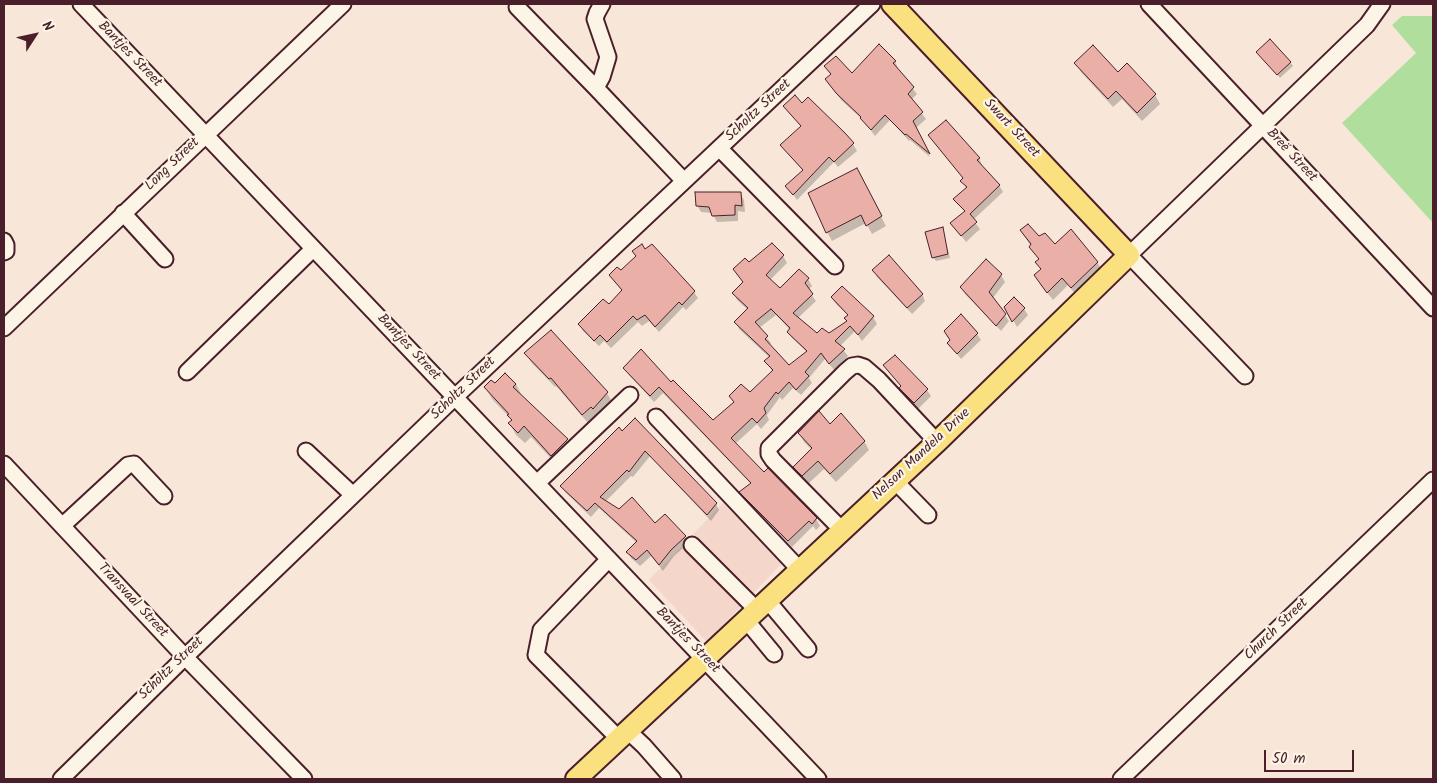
<!DOCTYPE html>
<html>
<head>
<meta charset="utf-8">
<style>
  body { margin:0 }
  #map { position:relative; width:1437px; height:783px; overflow:hidden; background:#f8e7d9; font-family:Kalam,sans-serif }
  canvas { display:block }
  .frame { position:absolute; inset:0; border:5px solid #4a1f2b; pointer-events:none }
  .north { position:absolute; left:10px; top:10px; width:50px; height:50px; -webkit-text-stroke:4px #fcf5e5; paint-order:stroke; rotate:55deg; font-size:14px; font-weight:700; line-height:20px; text-align:center; color:#4a1f2b }
  .north::after { content:''; display:block; margin:auto; width:18px; height:22px; background:#4a1f2b; clip-path:polygon(50% 0,100% 100%,50% 72%,0 100%) }
  .scale { position:absolute; left:1264px; top:750px; width:90px; height:22px; box-sizing:border-box; border:2px solid #4a1f2b; border-top:0; padding-left:6px; font-size:15px; line-height:18px; white-space:nowrap; color:#4a1f2b; -webkit-text-stroke:4px #fcf5e5; paint-order:stroke }
</style>
</head>
<body>
<div id="map">
<canvas width="1437" height="783"></canvas>
<div class="frame"></div>
<div class="north">N</div>
<div class="scale">50 m</div>
</div>
<script>
const c = document.querySelector('canvas').getContext('2d');
c.lineJoin = 'round';
function paint(path, color) { c.fillStyle = color; c.fill(path, 'evenodd'); }
const toPath = rows => new Path2D(rows.map(r => 'M' + r).join(''));
function stroke(path, color, width, dash) { c.strokeStyle = color; c.lineWidth = width; c.lineCap = dash ? 'butt' : 'round'; c.setLineDash(dash || []); c.stroke(path); }
function write(font, color, halo, rows, align = 'center') {
  c.font = font + ' Kalam,sans-serif'; c.lineWidth = 4.5; c.setLineDash([]); c.textBaseline = 'middle'; c.strokeStyle = halo; c.fillStyle = color; for (const [text, x, y, turn = 0] of rows) {
    c.save(); c.translate(x, y); c.rotate((+turn || 0) * Math.PI / 180); c.textAlign = isNaN(turn) ? turn : align; if (halo) c.strokeText(text, 0, 0); c.fillText(text, 0, 0); c.restore();
  }
}
const built = toPath([
  [723,503,783,562,707,642,649,580]
]);
const green = toPath([
  [1402,16,1433,16,1433,223,1342,123,1416,53,1392,25]
]);
const shadow = toPath([
  [1257,52,1290,62,1293,66,1280,78],
  [895,61,898,68,897,69,917,94,911,100,926,119,916,128,930,157,910,140,909,141,890,120,875,136,862,119,841,100,826,80,831,75,825,66,852,75],
  [1076,63,1118,74,1127,65,1155,95,1160,104,1142,121,1122,99,1113,107,1081,72],
  [808,99,853,144,857,151,838,167,834,162,797,200,787,186,803,171,782,145,802,127,784,106,802,105],
  [930,136,979,158,982,165,981,166,999,185,1003,192,973,220,980,229,966,242,952,224,965,212,955,199,967,189,962,181,964,179],
  [861,179,886,226,872,234,866,223,832,241,827,232],
  [740,193,744,200,745,212,738,211,738,221,717,222,712,213,701,212,697,205],
  [942,228,950,258,936,261,933,257],
  [1021,231,1097,262,1102,270,1076,295,1068,285,1053,300,1040,284,1042,270,1037,262,1040,260],
  [633,252,694,292,698,298,686,310,683,307,659,332,649,321,642,326,638,322,611,348,604,341,599,346,583,331,580,324,609,306,622,291,610,275,621,272,637,258],
  [783,256,787,263,770,280,780,289,808,279,812,286,808,290,816,301,798,318,817,334,829,335,848,322,846,319,849,316,836,304,832,297,873,317,877,324,862,341,855,331,840,346,848,356,834,370,825,359,809,378,812,383,801,395,793,388,782,400,780,397,767,415,769,420,761,429,757,424,735,444,764,473,816,519,820,526,816,530,813,526,792,547,745,499,741,492,751,484,663,393,654,402,629,375,625,368,671,384,713,422,750,394,773,372,766,362,770,358,739,329,736,322,748,310,737,300,734,293,744,283,734,269,749,264],
  [776,315,790,330,788,332,792,338,807,352,789,367,769,345,771,343,759,328],
  [874,271,922,294,925,301,912,314,877,277],
  [1001,275,1005,282,993,298,1009,321,1001,331,965,294,961,287],
  [1006,307,1024,309,1028,315,1017,327],
  [551,331,607,393,612,402,598,417,596,415,588,423,556,386,555,387,531,362,526,353],
  [977,334,981,340,961,359,949,344],
  [516,384,522,396,567,440,573,452,558,466,531,437,525,443,516,435,510,424,512,422,511,419,492,399,485,387,495,385],
  [901,388,927,390,931,396,918,409],
  [830,426,864,441,869,450,836,482,824,469,808,484,800,476,795,467,812,450,804,442,799,433],
  [619,428,716,504,719,510,711,521,650,456,633,477,631,476,605,502,619,511,685,537,689,543,674,556,663,571,651,556,640,566,631,558,628,552,637,543,599,508,591,517,565,492,562,486]
]);
const building = toPath([
  [1270,39,1291,62,1277,75,1256,52,1270,39],
  [879,44,896,61,893,63,914,87,908,94,923,112,913,121,930,154,906,134,905,135,885,115,871,130,860,118,861,117,836,93,825,79,831,74,824,66,836,56,852,73,879,44],
  [1093,45,1118,72,1127,63,1156,94,1137,113,1116,91,1108,99,1074,63,1093,45],
  [795,95,802,103,808,97,845,133,854,143,834,162,829,157,793,195,785,186,803,170,780,145,801,126,783,106,795,95],
  [946,120,980,158,977,160,1000,185,970,214,977,222,961,236,950,223,965,211,953,199,967,187,960,181,963,178,928,135,946,120],
  [857,168,882,216,866,226,861,215,826,233,808,193,857,168],
  [695,192,741,192,742,206,735,205,735,215,712,216,709,207,696,206,695,192],
  [1028,224,1039,236,1045,233,1055,244,1071,229,1098,262,1071,288,1062,278,1047,293,1034,275,1041,269,1035,262,1039,259,1029,247,1031,244,1020,230,1028,224],
  [943,227,948,254,932,258,925,232,943,227],
  [772,243,784,255,766,275,780,288,799,269,809,278,805,283,813,294,793,313,817,333,822,328,829,333,847,321,844,318,848,315,831,297,842,286,874,316,858,335,850,326,835,341,845,349,829,364,821,353,805,372,809,376,796,390,789,382,778,394,776,392,764,408,766,413,757,423,752,418,731,438,764,472,768,468,817,518,812,524,809,521,788,541,739,492,751,483,659,387,650,396,623,368,641,349,671,382,673,380,713,420,734,402,729,396,741,384,750,392,773,370,764,361,770,356,734,322,748,308,732,293,743,282,733,269,745,258,749,262,772,243],
  [771,309,790,328,787,332,807,351,789,365,765,339,768,336,755,322,771,309],
  [642,244,645,249,652,244,695,291,682,305,679,302,655,327,645,315,637,320,633,316,607,342,600,335,594,341,578,324,603,299,609,304,622,290,609,275,617,267,621,270,636,256,632,251,642,244],
  [889,255,923,294,907,308,872,270,889,255],
  [986,259,1002,274,989,292,1006,314,996,326,960,287,986,259],
  [1014,297,1025,308,1012,322,1004,307,1014,297],
  [961,314,978,333,957,354,947,343,950,340,944,331,961,314],
  [551,330,608,392,593,409,591,407,582,415,551,378,549,379,524,353,551,330],
  [895,355,928,389,914,403,899,388,901,386,883,365,895,355],
  [505,373,516,384,513,387,568,439,551,456,524,426,518,433,508,423,512,420,507,415,509,414,484,387,491,380,495,383,505,373],
  [819,411,830,424,841,413,865,441,830,474,818,461,802,476,793,467,812,448,798,433,819,411],
  [635,418,717,503,707,515,645,451,629,472,627,470,600,497,619,509,632,497,655,523,665,514,686,536,671,550,659,565,647,550,636,560,626,552,637,541,595,503,587,511,560,486,619,427,622,431,635,418]
]);
const minor = toPath([
  [81,4,818,779],
  [1149,4,1433,308],
  [517,7,596,88,684,181],
  [596,88,602,77,608,57,595,19,597,13,602,4],
  [719,148,835,266],
  [123,213,165,259],
  [4,241,6,245,6,251,4,252],
  [4,328,343,4],
  [187,372,313,249],
  [1245,376,1129,255,1367,25,1382,4],
  [656,417,800,570],
  [306,451,353,495],
  [4,464,185,657,304,779],
  [895,481,928,515],
  [537,483,630,395],
  [62,526,128,465,134,464,164,496],
  [842,530,773,460,769,454,769,448,845,372,852,366,858,365,864,367,879,380,937,442],
  [692,545,757,610],
  [609,559,541,630,536,655,619,739],
  [767,600,808,649],
  [746,620,774,654],
  [628,731,644,746,673,779],
  [61,779,185,657,454,398,872,4],
  [1121,779,1433,480]
]);
const major = toPath([
  [576,779,937,442,1129,255,892,4]
]);
const streetNames = [
  ["Bantjes Street",129,55,46],
  ["Scholtz Street",759,111,-43],
  ["Swart Street",1011,129,47],
  ["Breë Street",1291,156,47],
  ["Long Street",173,165,-44],
  ["Bantjes Street",408,348,47],
  ["Scholtz Street",464,389,-44],
  ["Nelson Mandela Drive",922,455,-43],
  ["Transvaal Street",132,601,47],
  ["Church Street",1277,630,-44],
  ["Bantjes Street",687,641,46],
  ["Scholtz Street",172,669,-44]
];
paint(built, '#f4d6ca');
paint(green, '#afde9d');
paint(shadow, '#0003');
paint(building, '#eab0a8');
stroke(building, '#4a1f2b', 1);
stroke(minor, '#4a1f2b', 19);
stroke(major, '#4a1f2b', 24);
stroke(minor, '#fcf5e5', 15);
stroke(major, '#fbe080', 20);
write('14px', '#4a1f2b', '#fcf5e5', streetNames);
</script>
</body>
</html>
